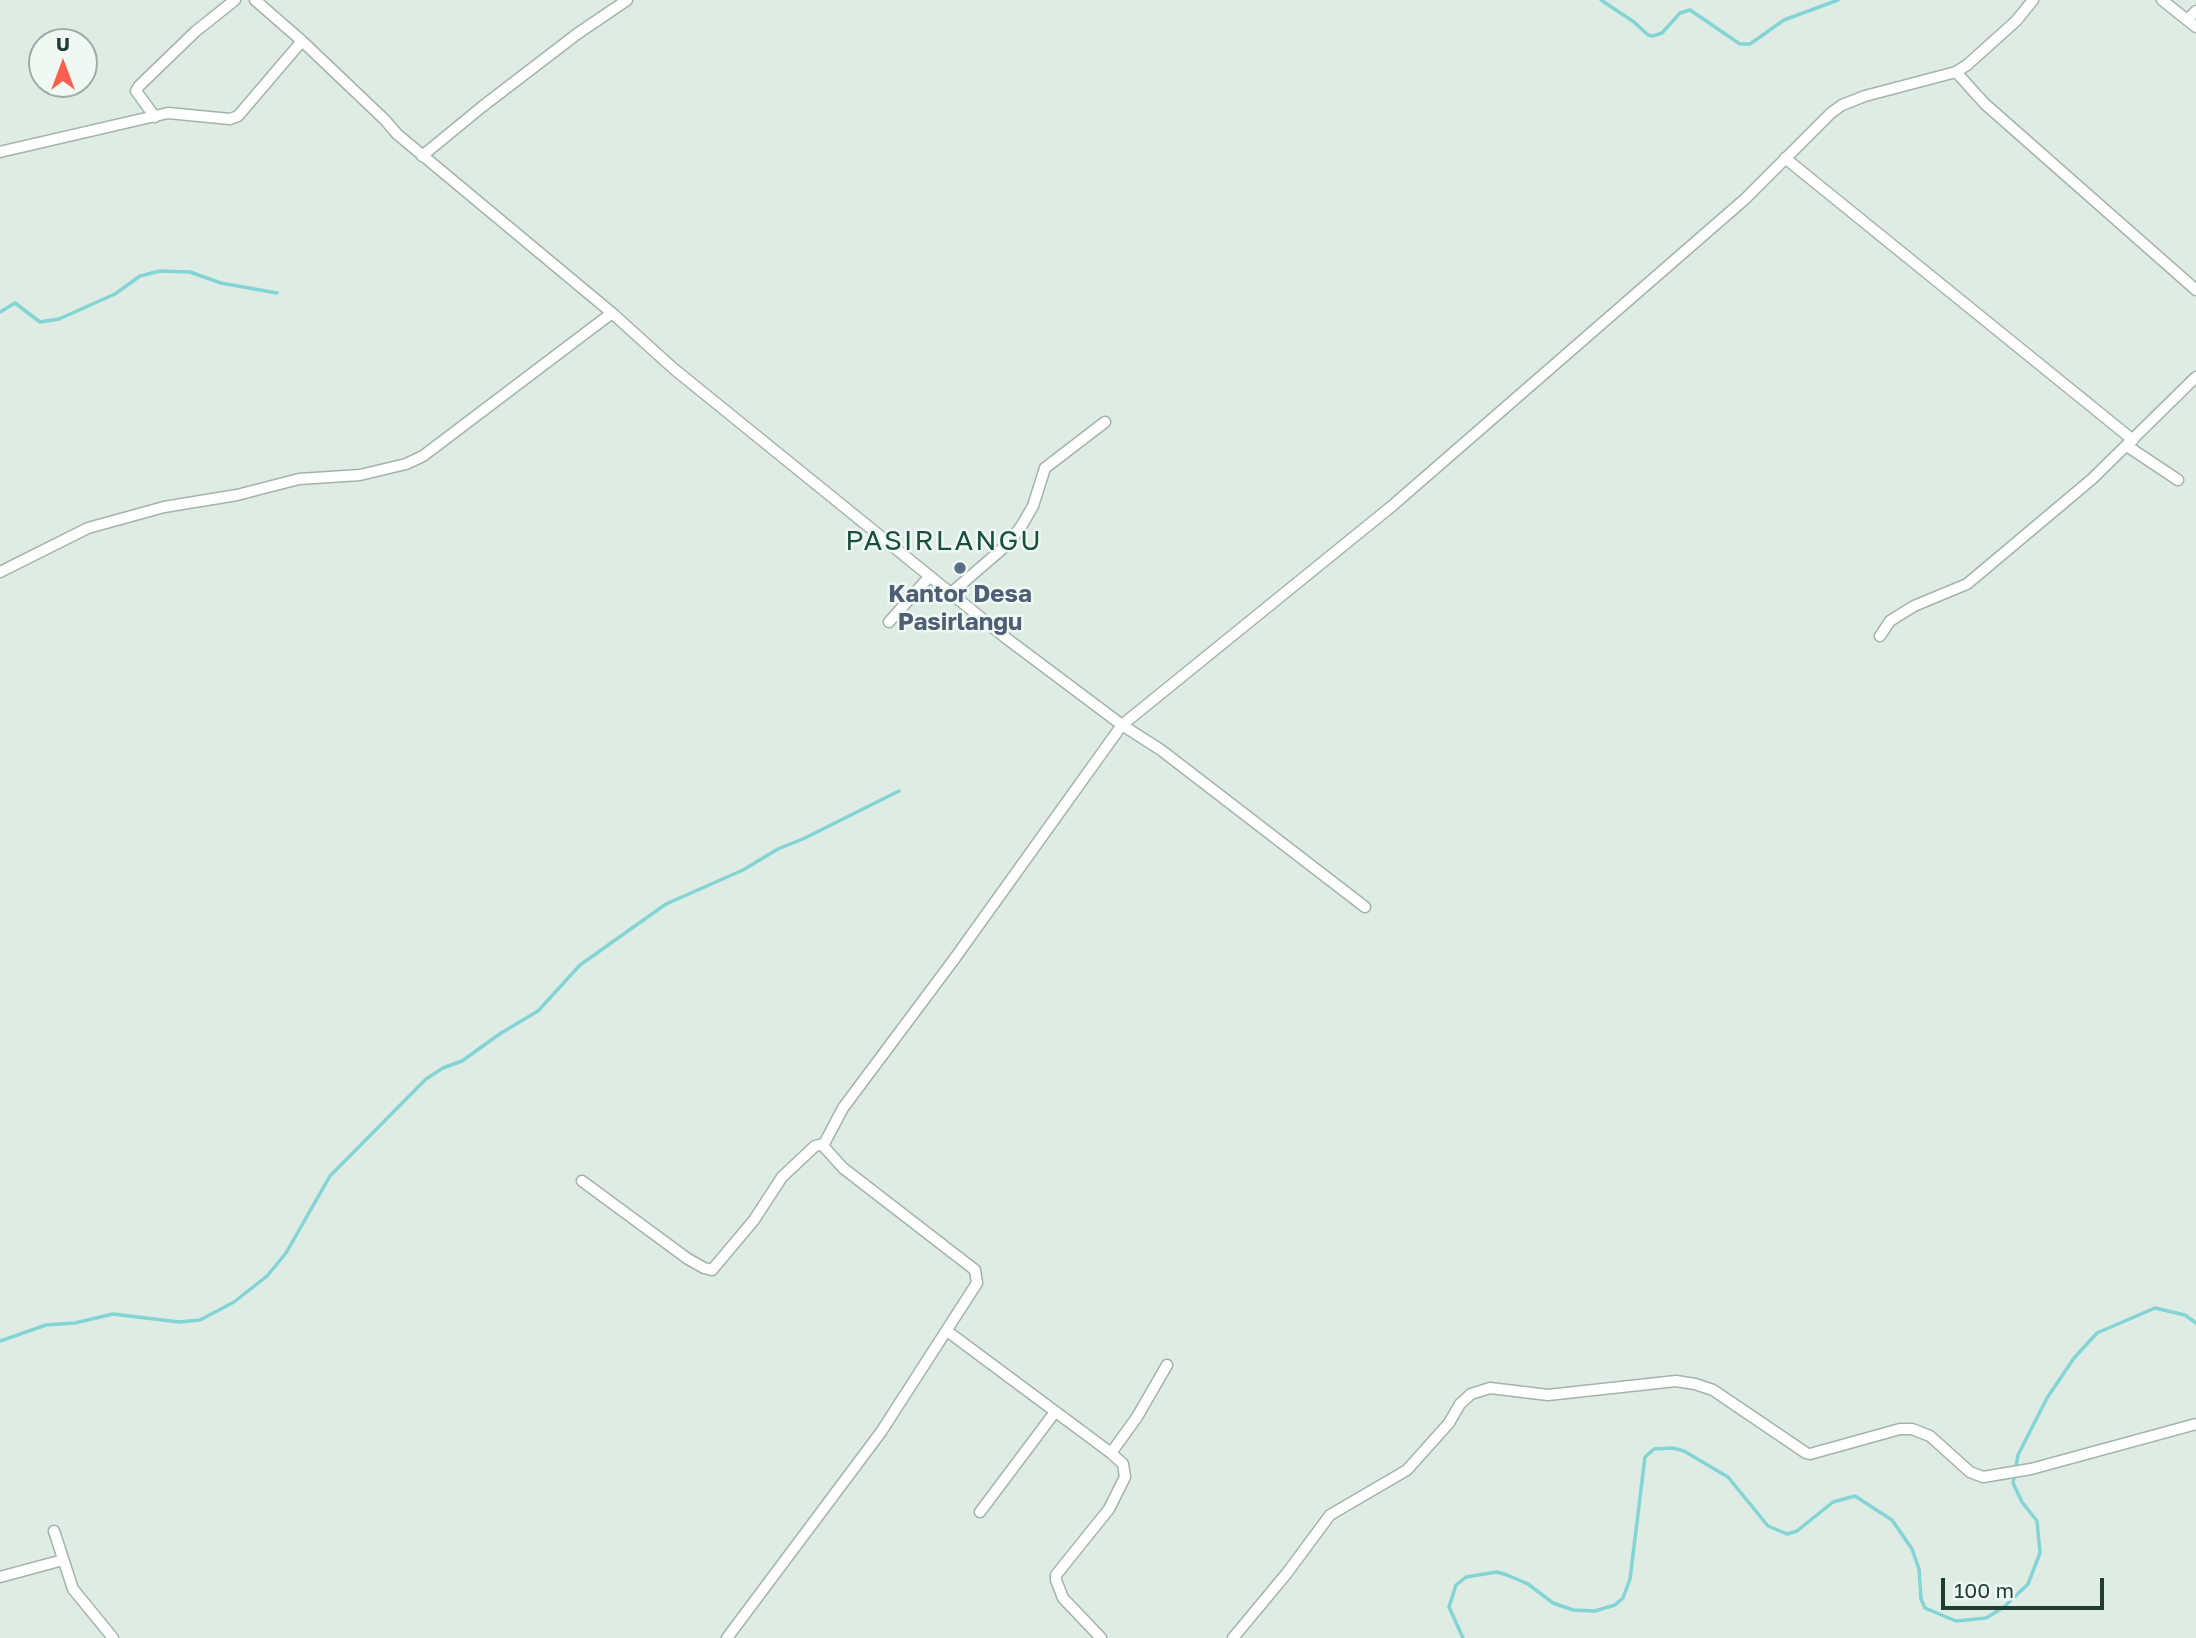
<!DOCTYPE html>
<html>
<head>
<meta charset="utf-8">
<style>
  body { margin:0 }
  #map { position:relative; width:2196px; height:1638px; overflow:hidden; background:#dfece4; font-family:"Golos Text",sans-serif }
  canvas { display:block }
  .north { position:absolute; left:28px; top:28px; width:70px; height:70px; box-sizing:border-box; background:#f0f8f3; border:2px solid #9cada5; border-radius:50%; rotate:0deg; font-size:19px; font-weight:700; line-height:28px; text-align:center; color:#1f3d30 }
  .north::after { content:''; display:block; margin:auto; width:24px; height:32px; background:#fc5f4d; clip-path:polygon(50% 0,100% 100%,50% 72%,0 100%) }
  .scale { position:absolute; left:1941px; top:1578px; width:163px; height:32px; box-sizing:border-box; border:4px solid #1f3d30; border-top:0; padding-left:9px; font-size:21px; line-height:24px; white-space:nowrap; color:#1f3d30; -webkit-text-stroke:5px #f0f8f3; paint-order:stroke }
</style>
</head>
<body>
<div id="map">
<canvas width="2196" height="1638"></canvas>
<div class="north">U</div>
<div class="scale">100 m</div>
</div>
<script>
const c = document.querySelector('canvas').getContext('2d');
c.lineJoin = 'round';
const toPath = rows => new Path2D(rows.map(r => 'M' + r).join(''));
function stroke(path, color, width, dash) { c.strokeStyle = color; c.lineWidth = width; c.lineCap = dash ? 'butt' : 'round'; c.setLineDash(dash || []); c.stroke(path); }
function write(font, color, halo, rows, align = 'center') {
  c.font = font + ' "Golos Text",sans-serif'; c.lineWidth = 5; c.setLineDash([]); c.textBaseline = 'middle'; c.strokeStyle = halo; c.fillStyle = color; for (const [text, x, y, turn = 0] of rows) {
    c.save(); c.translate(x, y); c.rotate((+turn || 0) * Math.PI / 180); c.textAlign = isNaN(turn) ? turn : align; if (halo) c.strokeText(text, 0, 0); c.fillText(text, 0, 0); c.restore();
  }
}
const stream = toPath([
  [1601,0,1634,22,1648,35,1653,36,1662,33,1680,13,1690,10,1740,44,1750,44,1784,20,1838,0],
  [0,312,15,303,40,322,59,319,115,294,140,276,160,271,190,272,221,283,277,293],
  [0,1341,46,1325,75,1323,113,1314,179,1322,200,1320,234,1302,267,1276,286,1253,330,1176,426,1079,443,1068,462,1061,501,1033,538,1011,580,965,666,904,743,870,778,849,805,838,899,791],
  [1463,1638,1449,1607,1456,1585,1466,1577,1497,1572,1507,1575,1528,1584,1553,1603,1573,1610,1595,1611,1615,1605,1623,1598,1630,1579,1645,1457,1654,1449,1673,1448,1684,1451,1728,1477,1768,1526,1787,1534,1797,1531,1833,1502,1855,1496,1892,1520,1912,1549,1919,1569,1921,1599,1925,1608,1956,1621,1986,1618,2004,1607,2028,1584,2040,1553,2037,1521,2022,1502,2013,1483,2018,1455,2047,1398,2074,1358,2097,1333,2155,1308,2185,1315,2196,1323]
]);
const street = toPath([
  [255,0,302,41,385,120,397,134,612,313,674,369,1006,638,1122,725,1161,750,1365,907],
  [2162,0,2196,27],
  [2188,19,2196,11],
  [1956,72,1985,104,2196,290],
  [155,117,136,91,139,86,196,31,235,0],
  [0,152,168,113,230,119,238,116,302,41],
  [422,156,483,106,577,34,627,0],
  [1785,158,2133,440],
  [2127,446,2178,480],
  [0,572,88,528,164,507,237,495,299,479,360,475,406,464,423,456,612,313],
  [950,594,1009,543,1022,525,1033,506,1045,468,1105,422],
  [889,622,929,577],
  [1880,636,1890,621,1914,606,1967,584,2092,479,2196,377],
  [582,1181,688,1259,704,1268,712,1270,754,1220,782,1177,815,1146,824,1144],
  [947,1331,1111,1453,1123,1464,1125,1477,1109,1509,1056,1575,1056,1580,1063,1598,1101,1638],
  [1111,1453,1137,1417,1167,1365],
  [980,1512,1055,1412],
  [54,1531,73,1589,113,1638],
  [0,1577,63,1560],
  [727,1638,881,1432,977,1283,975,1270,843,1168,825,1148,824,1144,843,1108,955,958,1122,725,1392,506,1745,199,1831,113,1842,105,1865,96,1956,72,1967,65,2016,21,2033,0],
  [1233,1638,1287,1573,1330,1515,1407,1470,1449,1423,1460,1404,1471,1394,1490,1388,1548,1395,1676,1381,1695,1384,1713,1390,1806,1453,1810,1454,1900,1429,1912,1429,1930,1436,1970,1472,1983,1477,2031,1469,2196,1424]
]);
const markers = [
  [960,568,7,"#5c6f8a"]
];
const serviceNames = [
  ["Kantor Desa",960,594],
  ["Pasirlangu",960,622]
];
const quarterNames = [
  ["PASIRLANGU",944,541]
];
stroke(stream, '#83d4d5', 3.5);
stroke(street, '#a2b4aa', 13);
stroke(street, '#fff', 10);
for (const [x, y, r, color] of markers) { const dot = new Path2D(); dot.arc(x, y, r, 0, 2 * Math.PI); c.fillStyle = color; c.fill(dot); stroke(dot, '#f0f8f3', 2.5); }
write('bold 24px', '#4e5e75', '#f0f8f3', serviceNames);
c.letterSpacing = '2px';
write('28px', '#1a503b', '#f0f8f3', quarterNames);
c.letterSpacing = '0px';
</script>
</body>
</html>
